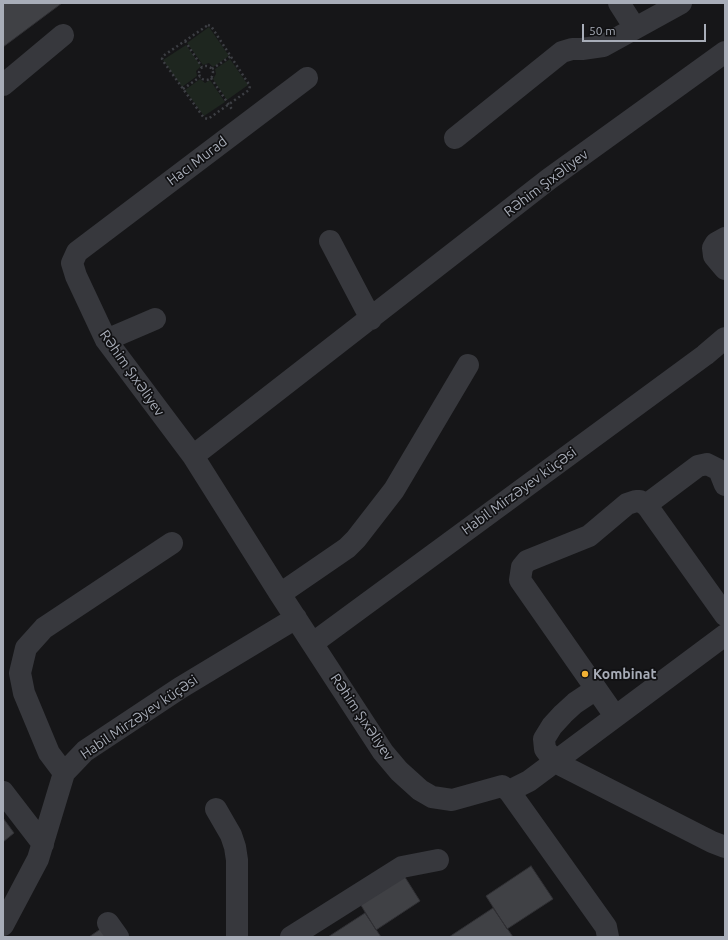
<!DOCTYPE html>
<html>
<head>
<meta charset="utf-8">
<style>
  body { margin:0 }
  #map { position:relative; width:728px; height:940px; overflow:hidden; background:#161618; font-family:Ubuntu,sans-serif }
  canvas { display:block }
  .frame { position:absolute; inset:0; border:4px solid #a8adb8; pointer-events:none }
  .scale { position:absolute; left:582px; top:24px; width:124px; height:18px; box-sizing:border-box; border:2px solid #a8adb8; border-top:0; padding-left:5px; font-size:12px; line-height:14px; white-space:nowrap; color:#a8adb8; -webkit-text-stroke:3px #111113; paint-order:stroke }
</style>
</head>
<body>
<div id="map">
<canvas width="728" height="940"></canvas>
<div class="frame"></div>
<div class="scale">50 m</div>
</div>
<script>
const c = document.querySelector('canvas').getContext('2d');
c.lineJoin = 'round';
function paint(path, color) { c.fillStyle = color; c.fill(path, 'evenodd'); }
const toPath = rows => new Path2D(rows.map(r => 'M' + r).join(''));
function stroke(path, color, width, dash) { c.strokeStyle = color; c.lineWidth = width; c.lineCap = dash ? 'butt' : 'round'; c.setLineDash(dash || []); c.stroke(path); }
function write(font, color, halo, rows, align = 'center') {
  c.font = font + ' Ubuntu,sans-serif'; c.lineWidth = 3.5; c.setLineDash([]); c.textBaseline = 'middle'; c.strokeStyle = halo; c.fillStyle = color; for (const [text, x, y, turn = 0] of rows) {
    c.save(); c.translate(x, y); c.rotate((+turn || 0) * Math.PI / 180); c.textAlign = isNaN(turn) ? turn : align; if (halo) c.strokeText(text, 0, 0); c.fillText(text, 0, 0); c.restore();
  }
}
const green = toPath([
  [209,27,229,56,213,67,209,63,203,65,187,43],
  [186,45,201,66,196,71,197,76,182,87,163,60],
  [230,59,248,85,227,100,213,79,216,74,215,69],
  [200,79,205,83,210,80,225,102,204,116,185,90]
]);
const building = toPath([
  [3,3,62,3,3,47,3,3],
  [3,818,14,833,3,842,3,818],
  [531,866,553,899,507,929,486,896,531,866],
  [403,874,420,901,376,930,359,902,403,874],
  [493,908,513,937,449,937,493,908],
  [365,913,381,937,328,937,365,913],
  [102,928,109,937,89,937,102,928]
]);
const path = toPath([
  [208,25,211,26,250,86,249,90,208,119,204,118,163,61,162,59,163,56,208,25],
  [185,41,202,67],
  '199 73a7 7 0 1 1 14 0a7 7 0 1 1-14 0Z',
  [212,69,231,56],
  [211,78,233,111],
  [183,89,200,77]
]);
const minor = toPath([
  [619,3,635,28],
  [307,78,77,252,72,263,76,276,106,340,193,456,280,594,383,752,399,771,420,790,432,797,452,800,502,786,509,791,606,927,608,937],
  [3,85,63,35],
  [455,138,562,52,572,49,582,49,603,46,681,3],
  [725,238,716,243,713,248,714,256,725,269],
  [330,241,371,319],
  [106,340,155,319],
  [193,456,549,179,725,52],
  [646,505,698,466,707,464,719,470,725,485],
  [280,594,347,548,356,539,394,490,468,365],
  [313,643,705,355,725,338],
  [596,689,575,703,563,714,552,726,544,739,545,749,555,762,712,842,725,847],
  [615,716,520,580,522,567,527,561,589,536,627,504,636,501,640,501,646,505,650,510,725,615],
  [64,773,49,753,24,693,20,673,26,648,44,628,172,543],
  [509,791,529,781,725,635],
  [3,792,43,844],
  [216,809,231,835,235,847,237,860,237,937],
  [108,923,118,937],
  [3,925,38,859,64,773,85,751,180,688,296,618],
  [291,937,402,867,438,860]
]);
const markers = [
  [585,674,4,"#f2b134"]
];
const streetNames = [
  ["Hacı Murad",197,161,-37],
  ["Rəhim Şıxəliyev",546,183,-37],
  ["Rəhim Şıxəliyev",132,373,55],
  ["Habil Mirzəyev küçəsi",519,491,-36],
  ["Habil Mirzəyev küçəsi",139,717,-34],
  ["Rəhim Şıxəliyev",362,717,56]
];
const poiNames = [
  ["Kombinat",593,674]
];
paint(green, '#1e261f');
paint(building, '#404145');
stroke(building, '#303034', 1);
stroke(path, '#3d3f44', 2.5, [2, 3]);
stroke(minor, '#37383d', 22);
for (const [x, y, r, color] of markers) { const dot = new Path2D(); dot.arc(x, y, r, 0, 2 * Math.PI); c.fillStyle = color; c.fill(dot); stroke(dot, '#111113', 1.5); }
write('14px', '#a8adb8', '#111113', streetNames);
write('bold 14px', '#a8adb8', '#111113', poiNames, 'left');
</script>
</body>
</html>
